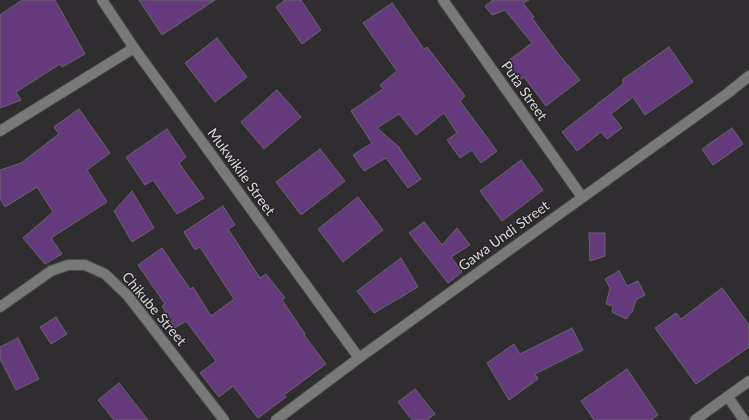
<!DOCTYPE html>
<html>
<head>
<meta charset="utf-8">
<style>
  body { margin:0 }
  canvas { display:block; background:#302d30 }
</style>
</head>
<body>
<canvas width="749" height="420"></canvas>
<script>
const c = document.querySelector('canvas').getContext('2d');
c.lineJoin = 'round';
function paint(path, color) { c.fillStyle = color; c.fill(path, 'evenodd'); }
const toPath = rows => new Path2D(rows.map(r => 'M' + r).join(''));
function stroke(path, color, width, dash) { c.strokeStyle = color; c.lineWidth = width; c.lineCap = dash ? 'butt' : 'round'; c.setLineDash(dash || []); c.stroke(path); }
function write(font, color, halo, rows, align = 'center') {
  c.font = font + ' Lato,sans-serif'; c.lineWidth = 3; c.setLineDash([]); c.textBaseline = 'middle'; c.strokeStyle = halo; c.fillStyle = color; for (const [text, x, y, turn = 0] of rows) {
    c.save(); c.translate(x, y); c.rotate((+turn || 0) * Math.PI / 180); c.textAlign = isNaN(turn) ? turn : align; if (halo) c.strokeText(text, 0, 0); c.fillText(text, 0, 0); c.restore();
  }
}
const building = toPath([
  [22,0,55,0,85,54,62,67,60,64,16,92,21,100,0,108,0,15,22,0],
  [139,0,215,0,162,35,139,0],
  [285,0,301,0,321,30,302,44,276,7,285,0],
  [493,0,529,0,523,3,534,17,532,18,557,52,580,80,546,106,524,77,518,82,504,64,532,43,505,10,492,15,485,6,493,0],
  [392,3,424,49,427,47,465,96,460,101,497,151,481,163,472,150,460,158,447,140,457,133,444,113,416,135,399,114,377,128,400,148,399,148,421,179,408,188,386,158,364,171,353,155,372,143,351,111,383,89,380,85,397,71,363,23,392,3],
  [217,38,247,77,215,102,185,63,217,38],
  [669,47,693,82,645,115,633,97,611,114,622,128,607,139,601,132,577,151,562,132,623,84,623,79,669,47],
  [277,90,301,117,264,149,241,122,277,90],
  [79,109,110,153,87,170,107,202,51,238,62,254,45,264,23,238,53,212,37,187,5,207,0,199,0,170,21,163,59,134,54,127,79,109],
  [732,128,743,144,713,165,702,149,732,128],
  [167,129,186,157,179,163,204,198,177,214,153,180,145,185,126,157,167,129],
  [320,149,345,181,301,215,276,182,320,149],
  [521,160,543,190,502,221,480,191,521,160],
  [132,191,154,228,132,242,114,211,132,191],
  [358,197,383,230,343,262,318,229,358,197],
  [223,206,235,225,228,229,260,278,266,274,285,298,282,300,305,334,304,335,326,364,284,395,286,397,258,418,233,386,219,397,200,373,216,361,186,321,175,328,162,306,165,304,138,265,162,248,190,289,193,287,211,316,234,299,200,247,195,250,184,232,223,206],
  [424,222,442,245,457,228,470,245,451,257,462,272,448,283,409,233,424,222],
  [589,233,605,233,605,256,590,261,589,233],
  [401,258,418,287,374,313,357,291,401,258],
  [619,271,627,286,638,281,645,295,636,300,632,312,626,319,612,312,613,306,606,304,610,288,605,279,619,271],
  [722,288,749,325,749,347,696,384,655,328,676,313,681,319,722,288],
  [56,317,67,334,51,344,40,327,56,317],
  [572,328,583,350,535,374,538,379,509,400,487,363,514,344,520,354,572,328],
  [18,338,39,379,16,390,0,359,0,347,18,338],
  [627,369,658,415,651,420,594,420,581,401,627,369],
  [119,383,148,420,114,420,98,400,119,383],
  [415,389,435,414,427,420,412,420,398,402,415,389]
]);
const minor = toPath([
  [102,0,134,48,359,358],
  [443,0,582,197],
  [0,131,134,48],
  [0,307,51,271,68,265,85,265,105,274,128,296,224,420],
  [728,397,744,420],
  [276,420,359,358,728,93,749,76],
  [695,420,749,381]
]);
const streetNames = [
  ["Puta Street",524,91,55],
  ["Mukwikile Street",241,172,54],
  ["Gawa Undi Street",504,236,-36],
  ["Chikube Street",154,309,50]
];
paint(building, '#643a7c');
stroke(building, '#686569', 1);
stroke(minor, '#4b494b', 12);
stroke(minor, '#797a78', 10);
write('14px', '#dbd9db', '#262326', streetNames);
</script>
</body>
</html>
